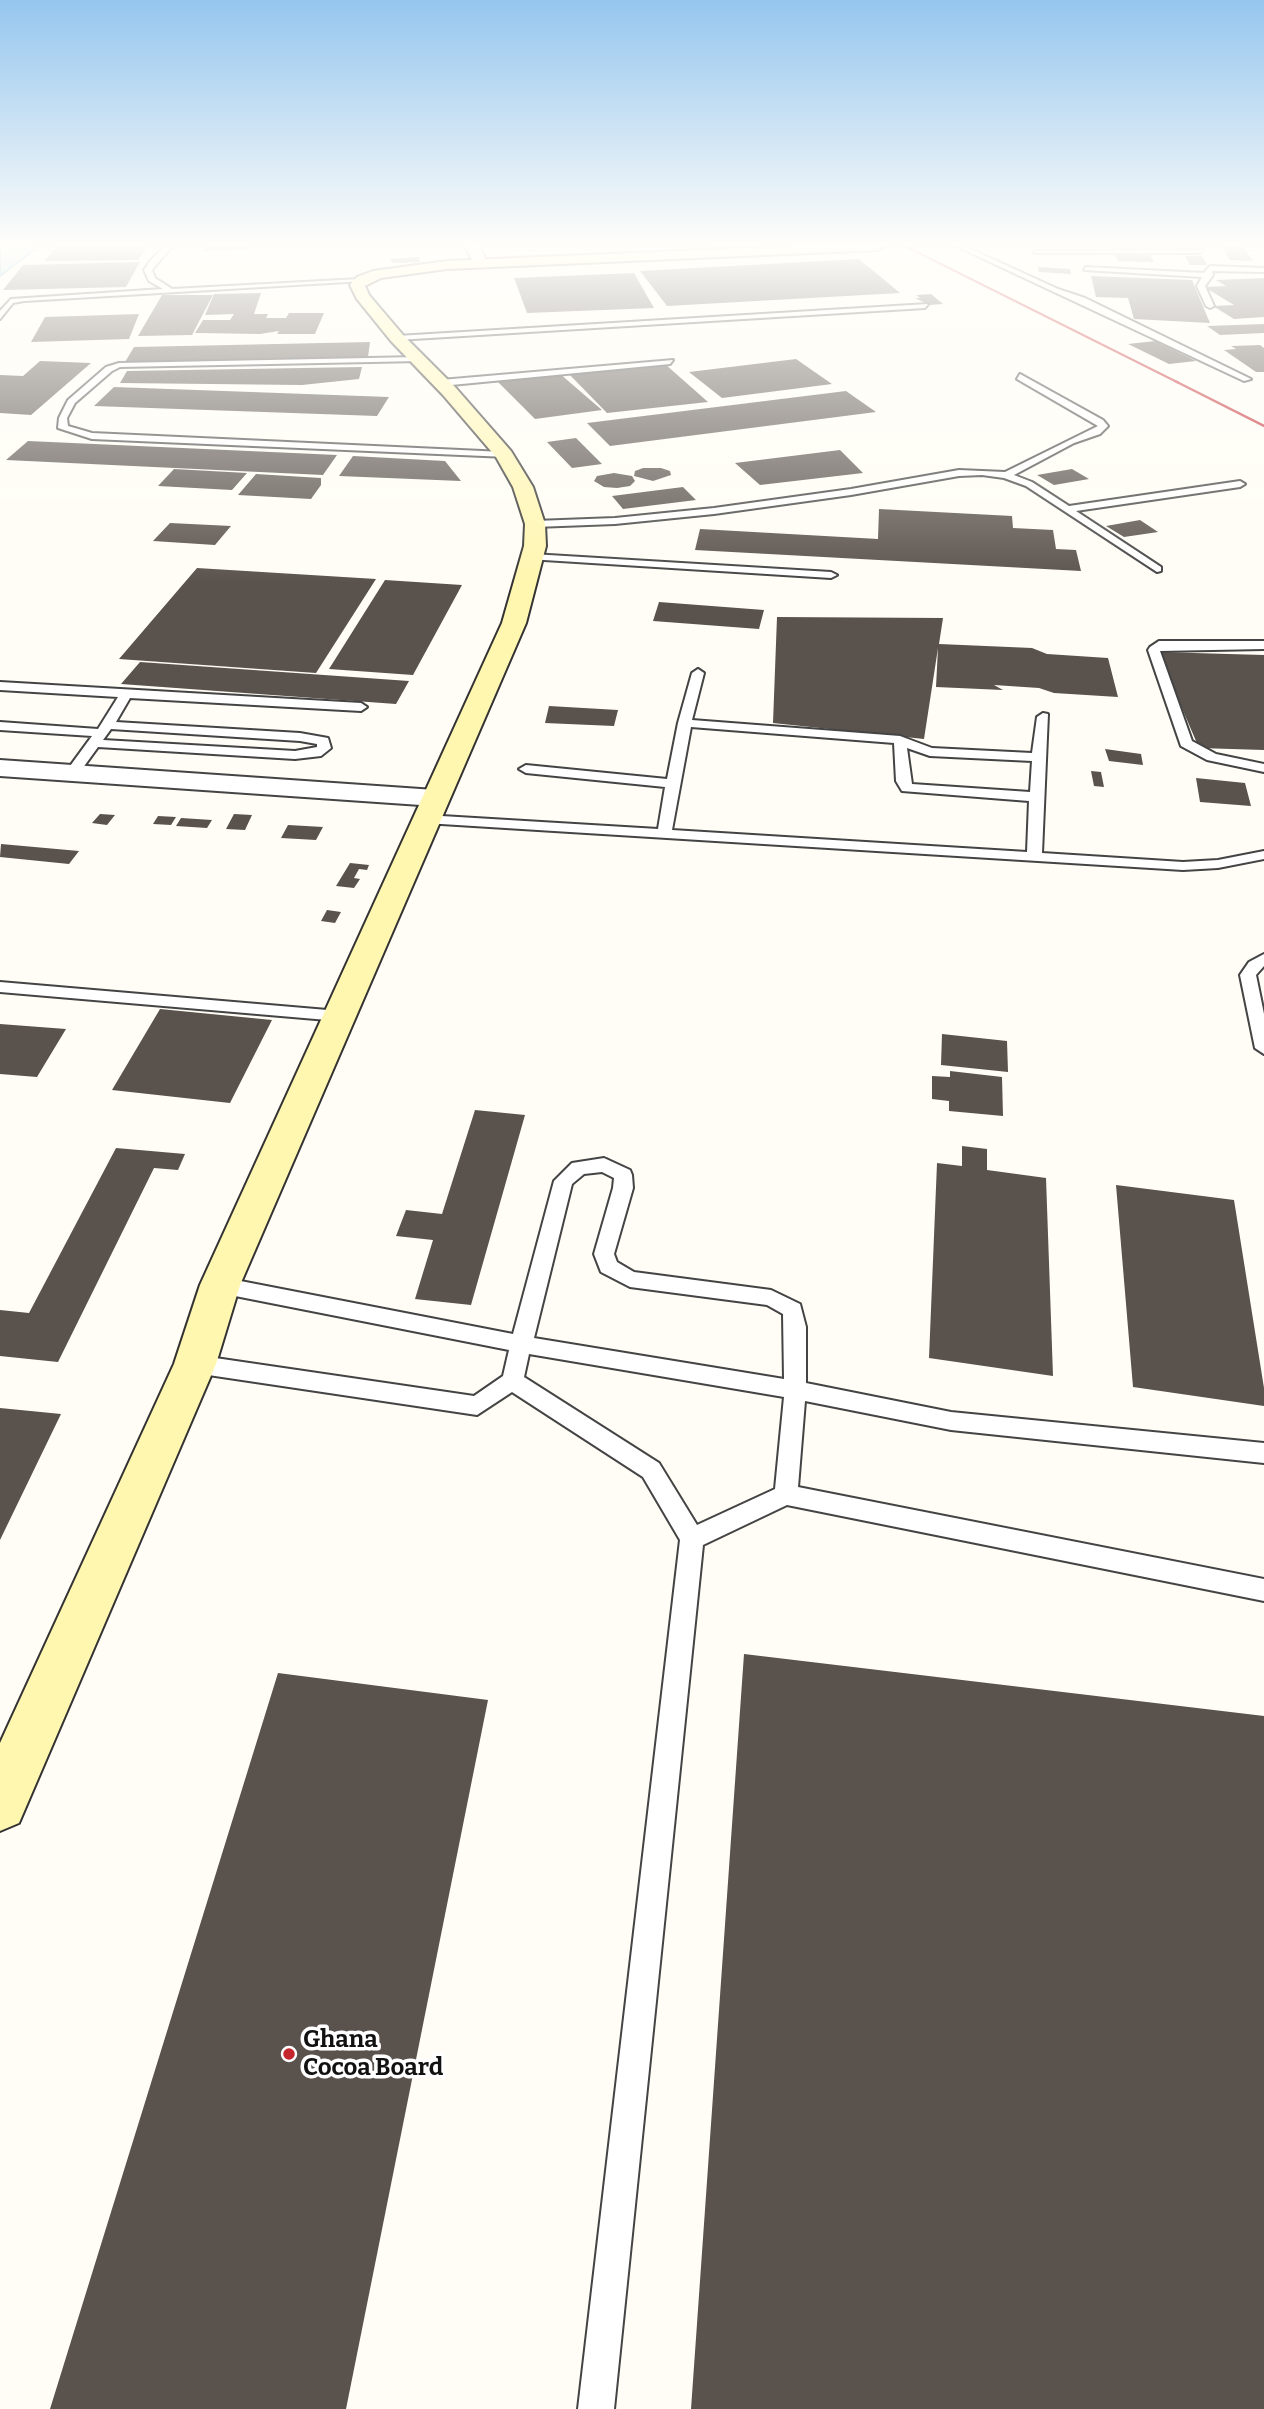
<!DOCTYPE html>
<html>
<head>
<meta charset="utf-8">
<style>
  body { margin:0 }
  canvas { display:block; background:#fffdf5 }
</style>
</head>
<body>
<canvas width="1264" height="2409"></canvas>
<script>
const c = document.querySelector('canvas').getContext('2d');
c.lineJoin = 'round';
function paint(path, color) { c.fillStyle = color; c.fill(path, 'evenodd'); }
const toPath = rows => new Path2D(rows.map(r => 'M' + r).join(''));
function stroke(path, color, width, dash) { c.strokeStyle = color; c.lineWidth = width; c.lineCap = dash ? 'butt' : 'round'; c.setLineDash(dash || []); c.stroke(path); }
function write(font, color, halo, rows, align = 'center') {
  c.font = font + ' Bitter,serif'; c.lineWidth = 7; c.setLineDash([]); c.textBaseline = 'middle'; c.strokeStyle = halo; c.fillStyle = color; for (const [text, x, y, turn = 0] of rows) {
    c.save(); c.translate(x, y); c.rotate((+turn || 0) * Math.PI / 180); c.textAlign = isNaN(turn) ? turn : align; if (halo) c.strokeText(text, 0, 0); c.fillText(text, 0, 0); c.restore();
  }
}
const water = toPath([
  [0,246,39,246,0,276,0,246]
]);
const building = toPath([
  [58,246,148,246,138,260,44,261],
  [205,246,249,246,249,249,205,251],
  [1221,246,1243,247,1253,261,1230,260],
  [1114,254,1150,255,1154,262,1118,261],
  [1185,256,1202,256,1207,265,1190,265],
  [419,257,420,262,392,263,391,259],
  [859,259,900,293,667,306,640,271],
  [140,262,126,287,3,290,23,265],
  [1038,267,1070,269,1071,274,1039,272],
  [634,273,654,308,527,313,514,278],
  [1091,276,1192,280,1210,323,1134,319,1128,298,1096,297],
  [1264,278,1264,317,1234,319,1213,306,1234,305,1204,287,1226,286,1216,280],
  [261,293,254,314,268,314,266,318,286,318,289,313,324,313,315,334,277,334,279,331,260,334,195,333,203,320,230,320,234,314,205,315,214,294],
  [931,294,943,304,929,305,915,298,920,298,916,295],
  [162,295,213,295,192,335,138,336],
  [139,314,129,339,31,342,45,317],
  [1264,324,1264,333,1220,335,1207,326],
  [1155,341,1196,361,1169,364,1128,344],
  [370,342,368,357,125,362,134,347],
  [1260,345,1264,348,1264,372,1256,372,1224,350,1236,349,1231,346],
  [796,359,832,384,722,398,689,372],
  [40,361,91,363,31,415,0,413,0,375,23,376],
  [665,364,708,402,607,413,569,374],
  [362,367,359,379,302,385,120,383,127,371],
  [559,373,602,410,535,419,496,380],
  [114,387,389,397,377,416,94,406],
  [846,391,876,412,610,446,587,423],
  [576,438,602,464,572,468,547,442],
  [28,441,337,455,323,475,6,460],
  [840,450,863,473,760,485,735,463],
  [353,456,445,461,461,481,339,476],
  [643,468,661,468,670,471,671,475,653,481,634,476,635,471],
  [174,469,247,473,232,490,158,486],
  [1072,469,1089,479,1054,485,1037,475],
  [614,473,632,476,635,481,630,486,617,488,604,487,594,481,597,476],
  [256,474,321,478,321,485,311,499,238,495],
  [683,487,696,500,623,509,612,496],
  [879,509,1012,516,1013,528,1053,530,1056,549,1076,550,1081,571,695,550,700,529,878,539],
  [1140,520,1158,532,1124,537,1106,526],
  [170,523,231,526,215,545,153,541],
  [197,568,376,579,316,673,119,659],
  [385,580,462,585,413,675,329,669],
  [659,602,764,610,759,629,653,621],
  [777,617,943,618,939,644,1032,648,1047,654,1108,658,1118,697,1054,693,1039,688,994,685,1003,690,936,687,938,648,924,739,773,723],
  [1158,652,1264,655,1264,750,1199,748],
  [140,662,409,681,396,704,121,684],
  [549,706,618,710,614,726,545,723],
  [1105,749,1141,754,1143,765,1109,761],
  [1091,771,1101,772,1104,787,1094,786],
  [1196,778,1245,783,1251,806,1200,802],
  [100,814,115,815,107,825,92,823],
  [234,814,252,815,245,830,226,829],
  [158,816,176,817,171,825,153,824],
  [181,818,212,820,207,828,176,826],
  [288,825,323,827,316,840,281,838],
  [1,844,79,851,69,864,0,857],
  [350,863,369,865,367,870,359,869,354,878,360,879,354,888,336,886],
  [327,910,341,912,335,923,321,921],
  [160,1009,272,1020,230,1103,112,1090],
  [0,1024,66,1029,37,1077,0,1074],
  [942,1034,1007,1041,1008,1072,941,1065],
  [950,1071,1002,1077,1003,1116,949,1111,949,1101,932,1099,932,1076,950,1077],
  [475,1110,525,1115,471,1305,415,1299,433,1240,396,1236,406,1210,442,1214],
  [962,1146,987,1149,987,1170,1046,1178,1053,1376,929,1358,937,1163,962,1166],
  [116,1148,185,1154,178,1170,154,1168,58,1362,0,1356,0,1310,29,1313],
  [1116,1185,1234,1200,1264,1388,1264,1406,1133,1387],
  [0,1408,61,1414,0,1540],
  [744,1654,1264,1716,1264,2409,691,2409],
  [278,1673,488,1700,346,2409,50,2409]
]);
const lane = toPath([
  [165,246,172,246,152,270,155,278,172,289,360,279,364,281,24,301,13,303,0,319,0,311,11,299,163,289,149,281,144,270,150,261,165,246],
  [956,246,964,246,1058,289,1085,298,1251,379,1244,381,956,246],
  [1203,250,1201,253,1033,253,1036,251,1203,250],
  [1086,267,1204,273,1210,266,1264,268,1264,272,1212,271,1213,275,1205,286,1214,306,1210,308,1206,306,1197,286,1202,277,1084,270,1086,267],
  [928,304,925,308,397,340,393,338,397,336,928,304],
  [418,357,421,361,120,367,112,371,75,403,67,418,68,426,92,433,504,452,509,455,507,457,92,439,58,428,59,418,68,400,106,367,119,363,418,357],
  [673,360,670,364,441,386,437,383,441,380,673,360],
  [1020,374,1103,420,1108,426,1100,434,1074,443,1014,475,1032,482,1069,506,1240,481,1245,484,1240,487,1076,511,1161,567,1161,571,1157,572,1026,486,1004,478,982,475,959,476,851,495,714,514,615,524,535,527,530,524,535,521,615,518,714,508,851,489,959,470,1005,472,1098,426,1017,379,1020,374],
  [532,554,831,572,837,575,831,578,528,559,528,555,532,554],
  [1264,641,1264,649,1160,651,1192,741,1216,754,1264,764,1264,772,1207,760,1181,746,1148,650,1150,647,1159,641,1264,641],
  [698,669,704,673,692,720,900,736,932,748,1032,753,1037,717,1043,713,1048,714,1042,853,1183,862,1218,860,1264,851,1264,859,1218,868,1183,870,425,823,418,819,425,815,658,829,665,787,526,773,519,769,526,765,667,779,678,723,692,673,698,669],
  [691,727,894,743,896,781,902,791,1029,801,1027,852,672,830,691,727],
  [907,748,930,756,1032,761,1030,792,912,784,907,748],
  [0,682,361,703,367,707,361,711,130,698,116,722,300,733,328,738,331,748,321,756,295,759,98,747,77,776,72,777,65,773,92,736,0,730,0,722,98,729,118,697,0,690,0,682],
  [111,729,300,741,317,744,317,747,295,751,103,740,111,729],
  [1264,954,1264,966,1256,975,1264,1014,1264,1054,1255,1048,1240,975,1249,962,1264,954],
  [0,982,339,1011,347,1016,339,1021,0,992,0,982],
  [604,1158,630,1170,632,1175,633,1188,614,1254,617,1262,634,1272,771,1290,800,1304,806,1327,806,1383,951,1412,1264,1443,1264,1463,951,1430,805,1401,798,1487,1264,1579,1264,1601,787,1505,703,1545,614,2409,578,2409,680,1540,643,1477,512,1392,477,1415,195,1373,187,1370,184,1364,187,1358,195,1355,474,1396,503,1376,509,1350,220,1293,213,1291,210,1285,213,1279,220,1277,513,1334,554,1181,572,1163,604,1158],
  [602,1172,614,1178,613,1188,594,1254,601,1272,630,1287,767,1305,783,1314,784,1379,534,1338,572,1184,584,1174,602,1172],
  [529,1354,784,1397,775,1489,697,1525,659,1463,524,1377,529,1354]
]);
const street = toPath([
  [465,246,479,246,488,264,486,267,476,267,465,246],
  [0,760,435,790,445,792,449,798,445,804,435,806,0,776,0,760]
]);
const secondary = toPath([
  [793,246,886,246,879,250,447,269,381,278,365,286,369,295,403,335,455,387,511,451,533,487,545,524,546,546,526,623,240,1285,216,1364,19,1823,0,1831,0,1743,174,1364,200,1285,502,623,524,546,525,524,513,487,496,457,443,395,391,341,357,299,350,285,357,277,373,271,447,261,793,246]
]);
const railFar1 = toPath([
  [905,246,1179,383]
]);
const rail = toPath([
  [1175,381,1264,426]
]);
const markers = [
  [289,2054,7,"#c4262e"]
];
const nearPoinames = [
  ["Ghana",303,2040],
  ["Cocoa Board",303,2068]
];
paint(water, '#b9e0f7');
stroke(water, '#3f96cf', 2);
paint(building, '#5a524d');
stroke(lane, '#444', 4);
stroke(street, '#444', 4);
stroke(secondary, '#333', 4);
paint(lane, '#fff');
paint(street, '#fff');
paint(secondary, '#fff6b0');
stroke(railFar1, '#c4262e', 2);
stroke(rail, '#c4262e', 2.5);
const sky = c.createLinearGradient(0, 0, 0, 583);
sky.addColorStop(0, '#95c6ee');
sky.addColorStop(0.42, '#fffefa');
sky.addColorStop(1, '#fffefa00');
c.fillStyle = sky;
c.fillRect(0, 0, 1264, 583);
for (const [x, y, r, color] of markers) { const dot = new Path2D(); dot.arc(x, y, r, 0, 2 * Math.PI); c.fillStyle = color; c.fill(dot); stroke(dot, '#fff', 2.5); }
write('bold 24px', '#111', '#fff', nearPoinames, 'left');
</script>
</body>
</html>
